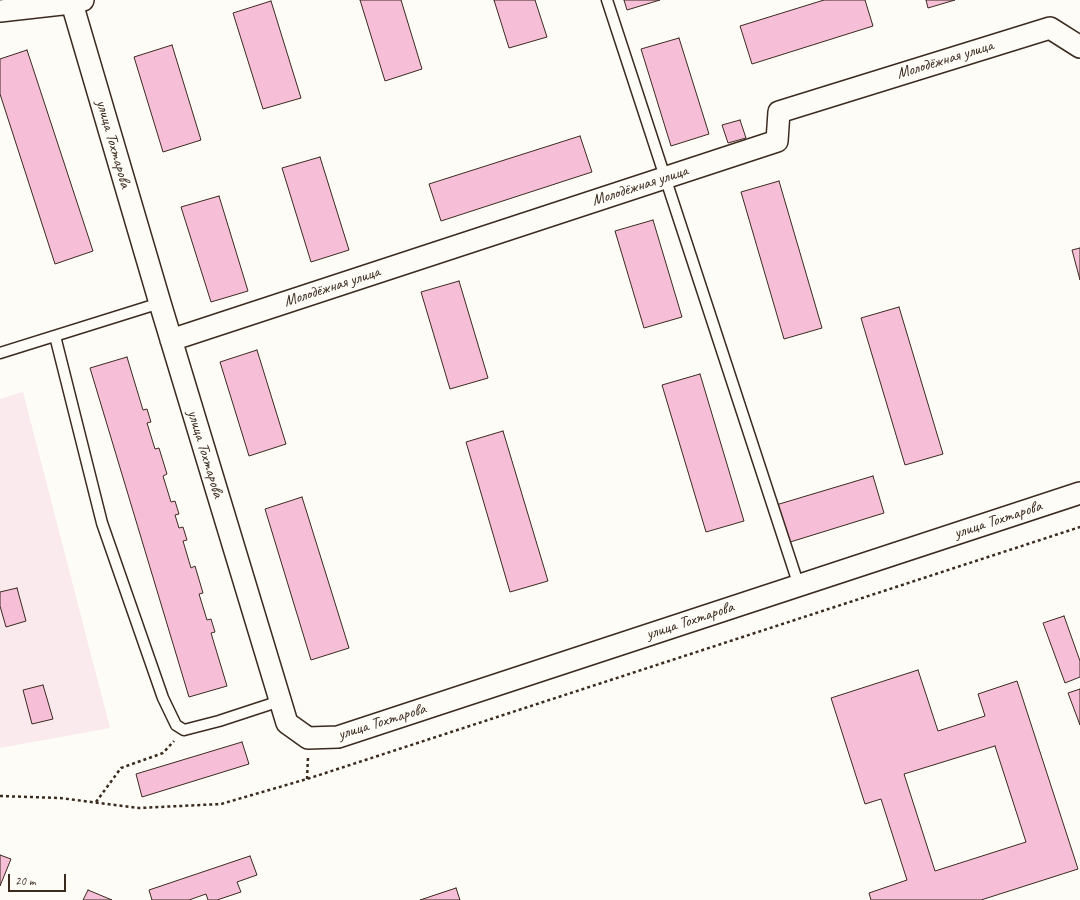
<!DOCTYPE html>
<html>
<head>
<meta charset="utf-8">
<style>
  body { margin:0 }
  #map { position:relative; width:1080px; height:900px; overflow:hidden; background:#fdfcf7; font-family:Caveat,sans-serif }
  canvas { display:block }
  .scale { position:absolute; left:8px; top:874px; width:58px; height:18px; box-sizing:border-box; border:2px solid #3b2a1e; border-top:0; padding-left:5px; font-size:12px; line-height:14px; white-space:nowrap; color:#3b2a1e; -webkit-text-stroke:3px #fdfcf7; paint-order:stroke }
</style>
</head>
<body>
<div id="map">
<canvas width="1080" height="900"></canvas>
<div class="scale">20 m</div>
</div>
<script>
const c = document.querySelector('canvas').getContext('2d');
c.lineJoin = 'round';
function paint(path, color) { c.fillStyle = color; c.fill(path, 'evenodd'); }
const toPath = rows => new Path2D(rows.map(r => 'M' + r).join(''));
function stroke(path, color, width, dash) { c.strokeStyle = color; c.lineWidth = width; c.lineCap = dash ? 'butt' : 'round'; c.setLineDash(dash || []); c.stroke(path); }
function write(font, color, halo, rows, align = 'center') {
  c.font = font + ' Caveat,sans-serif'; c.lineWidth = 4; c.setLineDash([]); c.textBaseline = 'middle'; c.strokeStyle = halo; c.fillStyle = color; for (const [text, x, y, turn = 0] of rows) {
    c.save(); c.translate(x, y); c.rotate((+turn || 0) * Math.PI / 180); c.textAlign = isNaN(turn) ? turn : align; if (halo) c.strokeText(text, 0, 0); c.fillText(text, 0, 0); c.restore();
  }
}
const built = toPath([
  [23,392,110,728,0,748,0,399]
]);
const building = toPath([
  [360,0,401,0,422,69,385,81,360,0],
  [494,0,535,0,547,37,509,48,494,0],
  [624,0,660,0,627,10,624,0],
  [824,0,865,0,873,26,752,64,740,26,824,0],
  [926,0,955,0,928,8,926,0],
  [271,1,301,98,263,109,233,13,271,1],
  [679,38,709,134,671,146,641,49,679,38],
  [172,45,201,140,163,152,134,57,172,45],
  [27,50,93,251,55,264,0,94,0,59,27,50],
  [740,120,746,138,728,143,722,125,740,120],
  [580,136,592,172,441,221,429,184,580,136],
  [320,157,349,250,311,262,282,168,320,157],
  [779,181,822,328,784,339,741,192,779,181],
  [219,196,248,291,211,302,181,207,219,196],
  [653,220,682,317,644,328,615,231,653,220],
  [1080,248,1080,280,1072,250,1080,248],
  [459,281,488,378,450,389,421,292,459,281],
  [899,307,943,454,905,465,861,318,899,307],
  [257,350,286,444,249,456,220,362,257,350],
  [127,357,143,410,147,409,151,422,147,423,155,449,159,448,167,474,163,476,171,502,175,501,179,514,175,515,179,528,183,527,187,540,183,541,191,568,195,566,203,593,199,594,207,620,211,619,215,632,211,633,227,686,189,697,90,368,127,357],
  [700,374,744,521,706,532,662,385,700,374],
  [503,431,548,581,510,592,466,442,503,431],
  [873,476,884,513,787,543,776,505,873,476],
  [302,497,349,648,311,660,265,509,302,497],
  [17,588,26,621,6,627,0,606,0,592,17,588],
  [1064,616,1080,661,1080,677,1065,683,1043,623,1064,616],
  [918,670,938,731,985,716,978,694,1017,681,1078,869,981,900,871,900,869,893,907,880,881,799,865,804,831,698,918,670],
  [995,746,1026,842,935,871,904,774,995,746],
  [43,685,53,719,32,724,23,690,43,685],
  [1080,689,1080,725,1068,693,1080,689],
  [242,742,249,764,142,797,136,774,242,742],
  [0,855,11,859,0,886,0,855],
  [250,856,257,875,237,882,241,892,217,900,208,900,206,894,189,900,152,900,149,890,250,856],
  [456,888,460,900,420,900,456,888],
  [88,890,112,900,83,900,88,890]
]);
const path = toPath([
  [307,779,308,757],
  [0,796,60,798,139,808,221,804,307,779,1080,527],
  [96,802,121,768,163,753,174,741]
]);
const service = toPath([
  [607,0,799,586],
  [55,336,102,523,163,698,176,725,184,730,219,721,280,701],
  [0,353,160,303]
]);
const minor = toPath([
  [71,0,160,303,287,723,308,738,338,737,1080,493],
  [0,11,71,3,83,0],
  [171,340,777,141,779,112,1050,28,1080,47]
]);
const streetNames = [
  ["Молодёжная улица",945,60,-17],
  ["улица Тохтарова",113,144,74],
  ["Молодёжная улица",640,186,-18],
  ["Молодёжная улица",332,287,-18],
  ["улица Тохтарова",205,454,73],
  ["улица Тохтарова",998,520,-18],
  ["улица Тохтарова",690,621,-18],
  ["улица Тохтарова",382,722,-17]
];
paint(built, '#fbeaed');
paint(building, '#f6bfd7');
stroke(building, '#3b2a1e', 1);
stroke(service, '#3b2a1e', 13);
stroke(minor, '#3b2a1e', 24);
stroke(path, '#3b2a1e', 2.5, [3, 3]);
stroke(service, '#fdfcf7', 10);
stroke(minor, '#fdfcf7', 21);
write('16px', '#3b2a1e', '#fdfcf7', streetNames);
</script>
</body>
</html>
